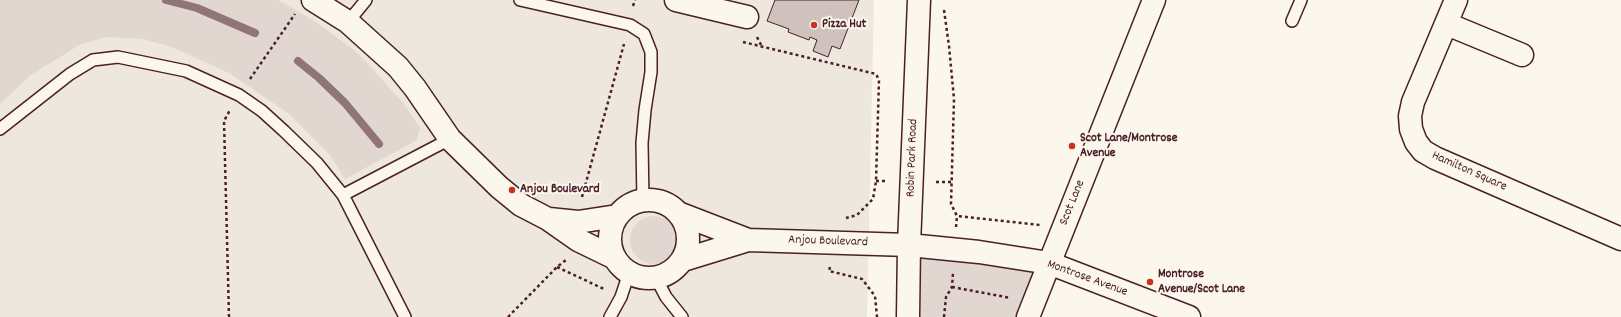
<!DOCTYPE html>
<html>
<head>
<meta charset="utf-8">
<style>
  body { margin:0 }
  canvas { display:block; background:#fbf7ec }
</style>
</head>
<body>
<canvas width="1621" height="317"></canvas>
<script>
const c = document.querySelector('canvas').getContext('2d');
c.lineJoin = 'round';
function paint(path, color) { c.fillStyle = color; c.fill(path, 'evenodd'); }
const toPath = rows => new Path2D(rows.map(r => 'M' + r).join(''));
function stroke(path, color, width, dash) { c.strokeStyle = color; c.lineWidth = width; c.lineCap = dash ? 'butt' : 'round'; c.setLineDash(dash || []); c.stroke(path); }
function write(font, color, halo, rows, align = 'center') {
  c.font = font + ' Dekko,sans-serif'; c.lineWidth = 4; c.setLineDash([]); c.textBaseline = 'middle'; c.strokeStyle = halo; c.fillStyle = color; for (const [text, x, y, turn = 0] of rows) {
    c.save(); c.translate(x, y); c.rotate((+turn || 0) * Math.PI / 180); c.textAlign = isNaN(turn) ? turn : align; if (halo) c.strokeText(text, 0, 0); c.fillText(text, 0, 0); c.restore();
  }
}
const built = toPath([
  [0,0,874,0,867,317,0,317]
]);
const green = toPath([
  [0,0,278,0,313,20,358,53,404,104,420,128,417,140,345,179,330,155,288,113,229,73,172,47,142,39,107,37,81,44,31,75,0,104],
  '630 240a24 24 0 1 1 48 0a24 24 0 1 1-48 0Z',
  [909,245,1049,263,1030,317,910,317]
]);
const stream = toPath([
  [166,0,197,8,255,33],
  [298,61,319,78,345,103,379,144]
]);
const building = toPath([
  [775,0,859,0,840,49,832,46,828,57,813,51,817,40,810,37,809,40,788,32,789,29,767,21,775,0]
]);
const path = toPath([
  [633,6,635,0],
  [944,10,949,46,954,99,951,204,957,216,1040,225],
  [757,37,762,47],
  [743,42,876,74,879,80,876,181,873,199,857,215,846,218],
  [250,79,295,14],
  [876,181,887,181],
  [936,182,952,182],
  [582,197,624,44],
  [956,227,957,216],
  [557,267,604,289],
  [830,267,829,271,862,279,875,296,877,317],
  [952,287,1011,298],
  [229,317,224,121,230,110],
  [508,317,557,267,566,260],
  [944,317,946,297,952,287,953,273]
]);
const lane = toPath([
  [520,0,630,25,644,34,651,52,651,72,645,110,642,143,643,201],
  [1292,21,1301,0],
  [348,22,366,0],
  [0,129,70,74,93,60,118,57,186,71,239,95,262,111,284,131,317,163,343,195,405,317],
  [343,195,450,139],
  [656,278,666,297,682,317],
  [610,317,621,297,629,273]
]);
const street = toPath([
  [313,0,348,22,398,67,415,88,450,139,499,187,521,205,548,219,578,240,615,258],
  [676,0,747,17],
  [1456,0,1413,102,1410,116,1411,129,1416,142,1423,151,1435,158,1621,239],
  [1447,24,1522,55],
  '610 239a39 39 0 1 1 78 0a39 39 0 1 1-78 0Z',
  [678,213,748,240],
  [549,219,578,222,617,216],
  [683,260,748,240,909,245],
  [1028,317,1154,0]
]);
const secondary = toPath([
  [909,245,979,252,1049,263,1189,317],
  [908,317,909,245,919,0]
]);
const markers = [
  [814,25,4,"#c8321e"],
  [1072,146,4,"#c8321e"],
  [512,190,4,"#c8321e"],
  [1150,282,4,"#c8321e"]
];
const poiNames = [
  ["Pizza Hut",822,25],
  ["Scot Lane/Montrose",1080,139],
  ["Avenue",1080,154],
  ["Anjou Boulevard",520,190],
  ["Montrose",1158,275],
  ["Avenue/Scot Lane",1158,290]
];
const streetNames = [
  ["Robin Park Road",913,158,-88],
  ["Hamilton Square",1469,172,24],
  ["Scot Lane",1073,203,-68],
  ["Anjou Boulevard",828,242,2],
  ["Montrose Avenue",1087,279,20]
];
paint(built, '#eee7de');
paint(green, '#e2d7d0');
stroke(stream, '#907477', 8);
paint(building, '#cfc2bc');
stroke(building, '#4a1f2b', 1);
stroke(lane, '#4a1f2b', 14);
stroke(street, '#4a1f2b', 25);
stroke(secondary, '#4a1f2b', 25);
stroke(path, '#4a1f2b', 2.5, [3, 3]);
stroke(lane, '#fbf7ec', 11);
stroke(street, '#fbf7ec', 22);
stroke(secondary, '#fbf7ec', 22);
for (const [x, y, r, color] of markers) { const dot = new Path2D(); dot.arc(x, y, r, 0, 2 * Math.PI); c.fillStyle = color; c.fill(dot); stroke(dot, '#fbf7ec', 1.5); }
write('bold 13px', '#4a1f2b', '#fbf7ec', poiNames, 'left');
write('13px', '#4a1f2b', '#fbf7ec', streetNames);
</script>
</body>
</html>
